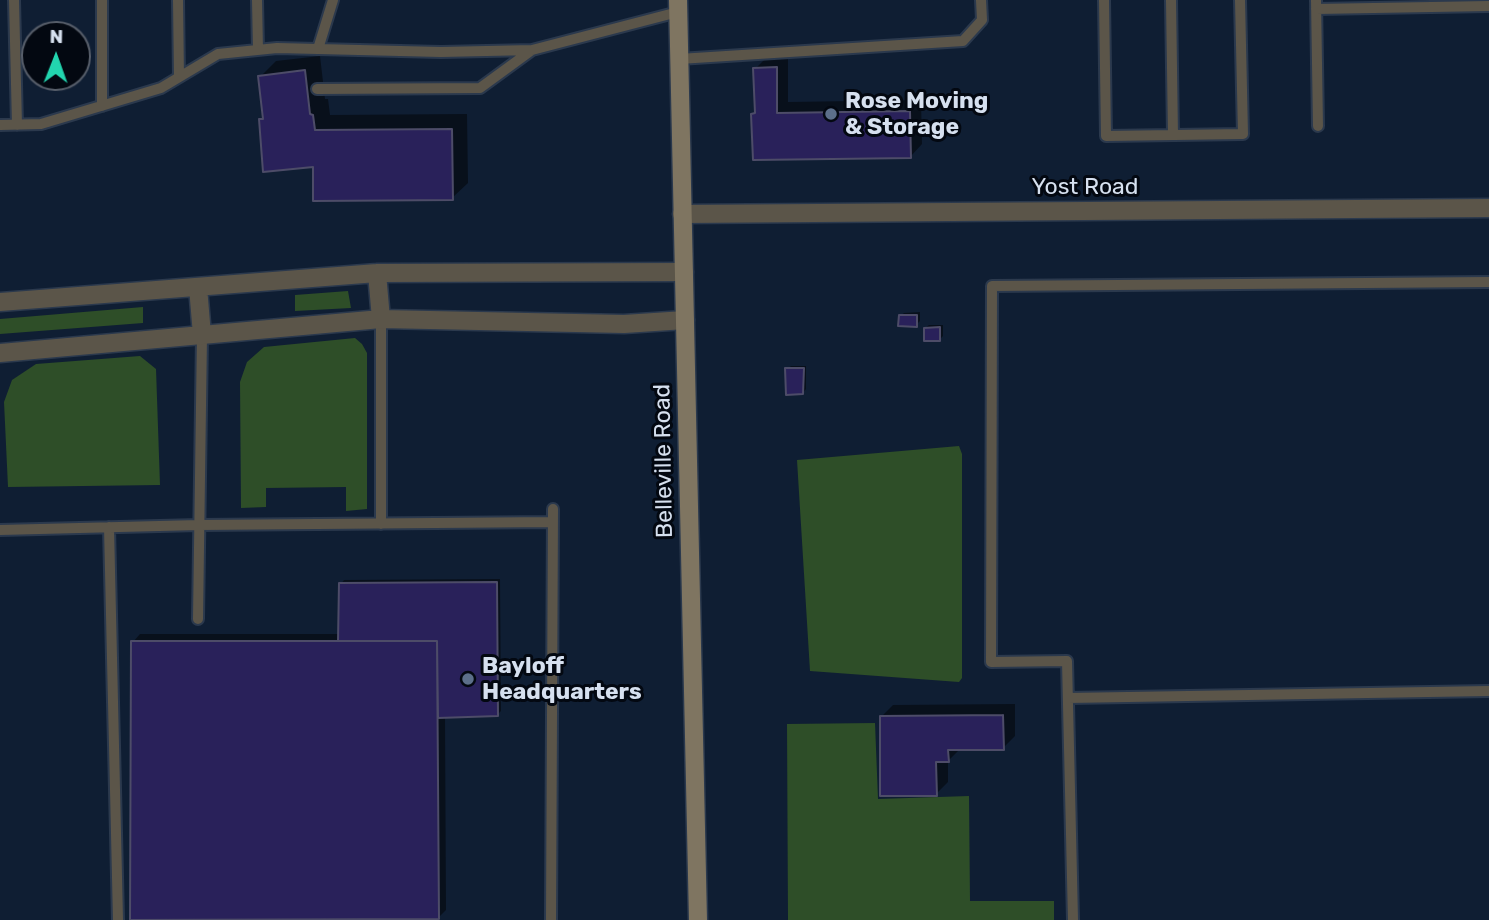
<!DOCTYPE html>
<html>
<head>
<meta charset="utf-8">
<style>
  body { margin:0 }
  #map { position:relative; width:1489px; height:920px; overflow:hidden; background:#0f1e33; font-family:Rubik,sans-serif }
  canvas { display:block }
  .north { position:absolute; left:21px; top:21px; width:70px; height:70px; box-sizing:border-box; background:#030811; border:2px solid #575e6a; border-radius:50%; rotate:1deg; font-size:19px; font-weight:700; line-height:28px; text-align:center; color:#d6e0ef }
  .north::after { content:''; display:block; margin:auto; width:24px; height:32px; background:#22d5af; clip-path:polygon(50% 0,100% 100%,50% 72%,0 100%) }
</style>
</head>
<body>
<div id="map">
<canvas width="1489" height="920"></canvas>
<div class="north">N</div>
</div>
<script>
const c = document.querySelector('canvas').getContext('2d');
c.lineJoin = 'round';
function paint(path, color) { c.fillStyle = color; c.fill(path, 'evenodd'); }
const toPath = rows => new Path2D(rows.map(r => 'M' + r).join(''));
function stroke(path, color, width, dash) { c.strokeStyle = color; c.lineWidth = width; c.lineCap = dash ? 'butt' : 'round'; c.setLineDash(dash || []); c.stroke(path); }
function write(font, color, halo, rows, align = 'center') {
  c.font = font + ' Rubik,sans-serif'; c.lineWidth = 6; c.setLineDash([]); c.textBaseline = 'middle'; c.strokeStyle = halo; c.fillStyle = color; for (const [text, x, y, turn = 0] of rows) {
    c.save(); c.translate(x, y); c.rotate((+turn || 0) * Math.PI / 180); c.textAlign = isNaN(turn) ? turn : align; if (halo) c.strokeText(text, 0, 0); c.fillText(text, 0, 0); c.restore();
  }
}
const green = toPath([
  [348,291,351,308,295,311,295,295],
  [143,307,143,323,0,334,0,319],
  [355,338,362,344,367,353,367,509,346,511,346,487,266,488,266,507,241,508,240,382,247,362,264,347],
  [140,356,156,369,160,485,8,487,4,402,12,380,36,364],
  [959,446,962,454,962,678,959,682,810,671,797,460],
  [875,723,878,799,969,796,970,901,1054,901,1054,920,788,920,787,724]
]);
const shadow = toPath([
  [320,56,325,99,328,99,330,115,467,114,468,183,452,198,315,165,261,120,264,117,260,77,276,61],
  [788,56,788,102,921,100,922,144,911,156,753,114,757,111,755,69,767,57],
  [920,312,920,321,916,325,900,316,904,313],
  [929,325,943,325,943,336,940,339,925,328],
  [791,366,806,366,806,389,803,393,787,369],
  [500,579,501,711,497,715,445,716,446,910,438,918,133,642,140,634,340,634,341,584,344,580],
  [1015,704,1015,736,1003,748,960,749,948,761,948,782,936,794,881,717,893,705]
]);
const building = toPath([
  [777,67,777,113,910,111,911,158,753,160,751,114,755,113,753,68,777,67],
  [305,70,310,114,313,115,315,130,452,129,453,200,313,201,313,167,263,172,259,119,263,119,258,76,305,70],
  [899,315,917,315,917,327,898,326,899,315],
  [940,327,940,341,924,341,924,328,940,327],
  [785,368,804,368,803,394,786,395,785,368],
  [497,582,498,716,438,718,437,641,338,641,339,583,497,582],
  [131,641,437,641,439,919,130,920,131,641],
  [1003,715,1004,750,948,750,949,762,936,762,937,796,880,796,880,716,1003,715]
]);
const lane = toPath([
  [14,0,17,125],
  [102,0,102,106],
  [178,0,179,77],
  [257,0,258,50],
  [1104,0,1106,136,1243,134,1240,0],
  [1171,0,1173,135],
  [1316,0,1318,126],
  [1316,9,1489,6],
  [318,49,333,0],
  [679,59,963,41,982,20,981,0],
  [317,89,480,88,532,50,678,12],
  [0,125,41,124,161,88,218,54,277,48,441,52,532,50],
  [381,319,381,524],
  [109,527,118,920],
  [0,530,199,525,553,522],
  [198,619,202,335],
  [1068,698,1489,691],
  [551,920,553,509],
  [1073,920,1067,661,991,662,992,286,1489,282]
]);
const street = toPath([
  [682,214,1489,208],
  [377,273,381,319],
  [198,287,202,335],
  [0,302,377,273,684,272],
  [0,353,381,319,624,324,685,320]
]);
const secondary = toPath([
  [678,0,698,920]
]);
const markers = [
  [831,114,7,"#5c6f8a"],
  [468,679,7,"#5c6f8a"]
];
const poiNames = [
  ["Rose Moving",845,101],
  ["& Storage",845,127],
  ["Bayloff",482,666],
  ["Headquarters",482,692]
];
const streetNames = [
  ["Yost Road",1085,187],
  ["Belleville Road",664,461,-91]
];
paint(green, '#2e4e28');
paint(shadow, '#0007');
paint(building, '#29215a');
stroke(building, '#4d4c68', 2);
stroke(lane, '#2b394d', 14);
stroke(street, '#2b394d', 21);
stroke(secondary, '#2b394d', 21);
stroke(lane, '#5b5549', 10);
stroke(street, '#5b5549', 18);
stroke(secondary, '#7f7561', 18);
for (const [x, y, r, color] of markers) { const dot = new Path2D(); dot.arc(x, y, r, 0, 2 * Math.PI); c.fillStyle = color; c.fill(dot); stroke(dot, '#030811', 2.5); }
write('bold 23px', '#d6e0ef', '#030811', poiNames, 'left');
write('23px', '#d6e0ef', '#030811', streetNames);
</script>
</body>
</html>
